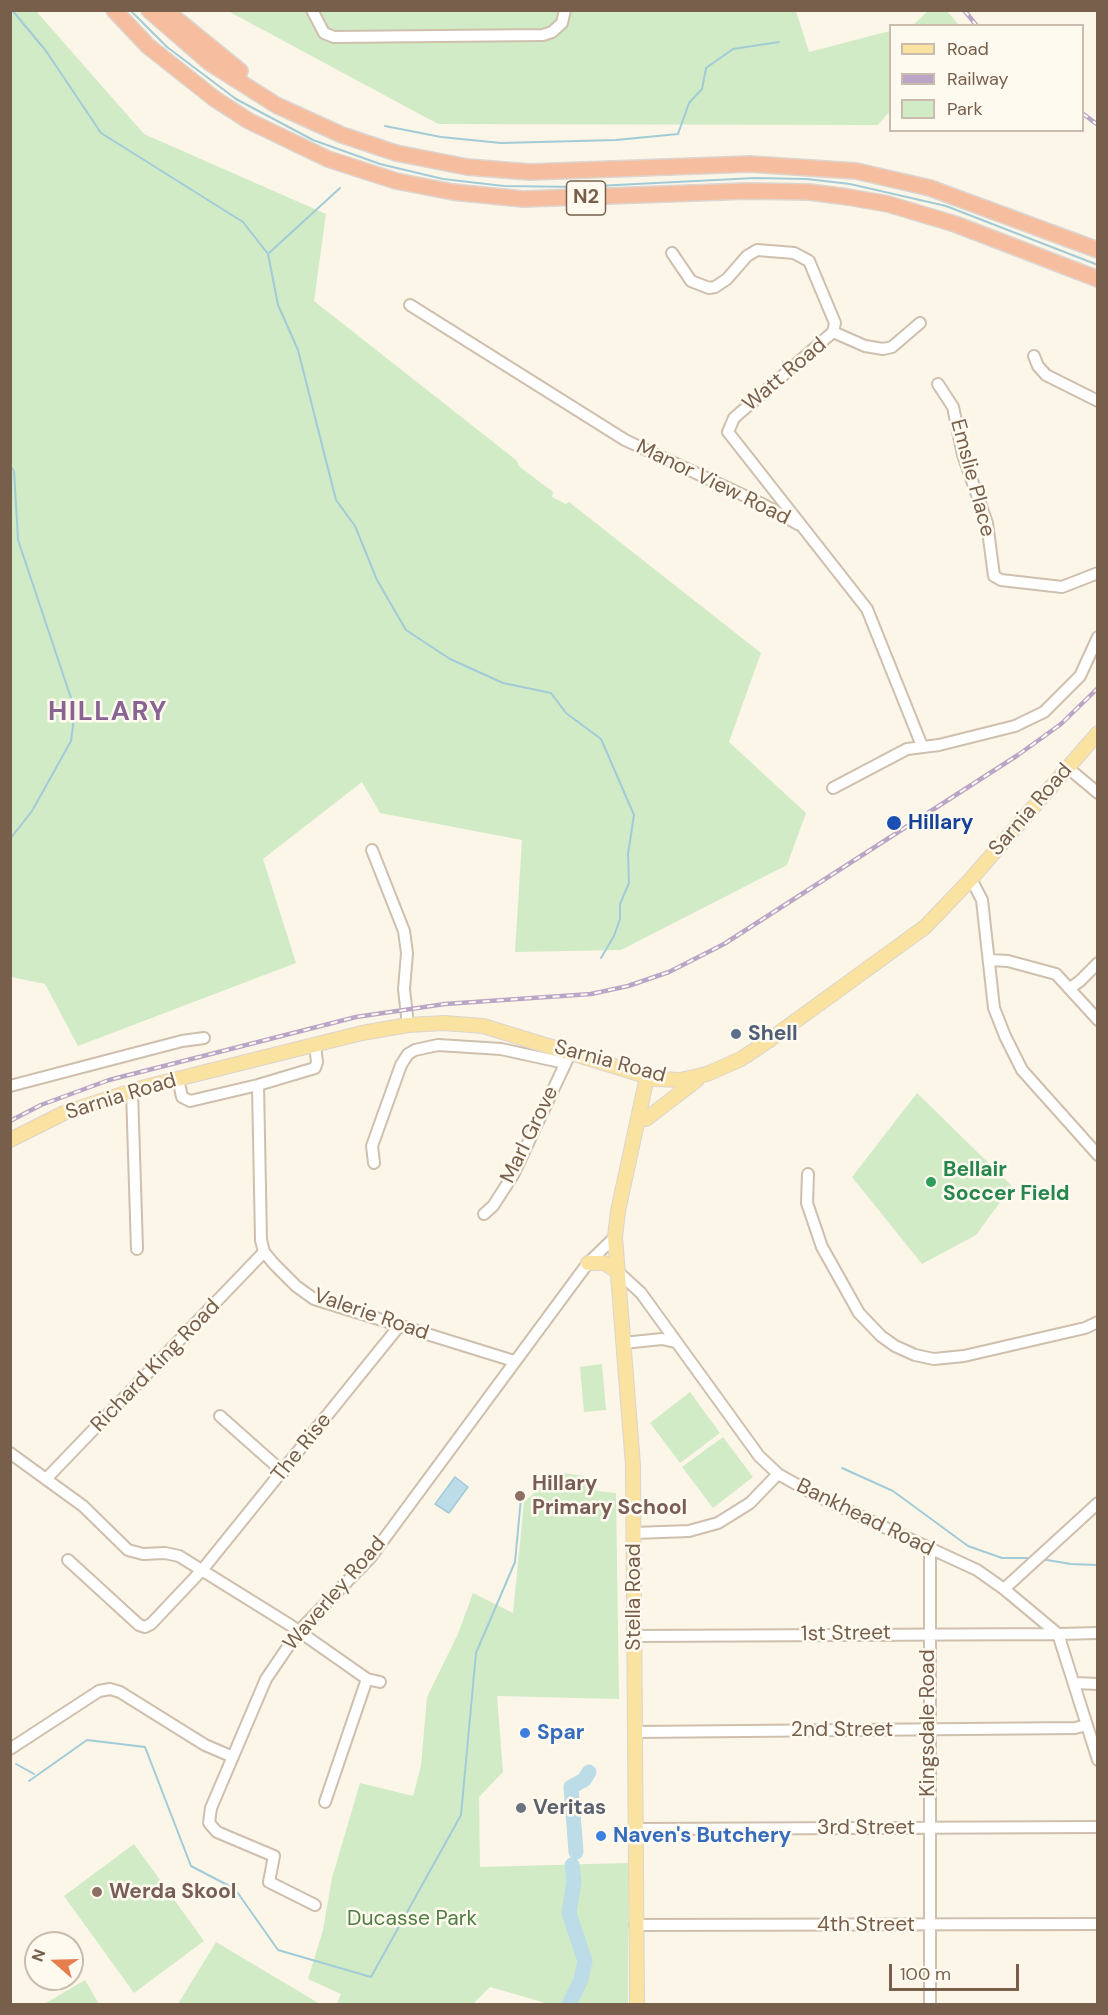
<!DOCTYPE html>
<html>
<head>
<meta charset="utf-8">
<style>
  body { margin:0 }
  #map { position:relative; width:1108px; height:2015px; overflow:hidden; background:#fcf6e8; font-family:"DM Sans",sans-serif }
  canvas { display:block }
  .frame { position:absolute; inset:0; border:12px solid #775f4b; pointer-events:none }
  .legend { position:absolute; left:889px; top:24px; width:195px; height:108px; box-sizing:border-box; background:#fffaef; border:2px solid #c9bcad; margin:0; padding:8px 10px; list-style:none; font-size:18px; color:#775f4b }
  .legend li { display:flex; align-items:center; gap:12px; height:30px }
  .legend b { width:30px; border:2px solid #c9bcad }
  .north { position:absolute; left:24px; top:1931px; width:60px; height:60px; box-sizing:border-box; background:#fffaef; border:2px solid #c9bcad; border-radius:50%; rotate:290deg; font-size:16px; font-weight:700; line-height:24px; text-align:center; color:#775f4b }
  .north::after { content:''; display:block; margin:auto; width:21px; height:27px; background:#e67e4e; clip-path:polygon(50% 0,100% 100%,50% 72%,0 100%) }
  .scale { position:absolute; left:889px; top:1964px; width:130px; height:27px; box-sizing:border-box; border:3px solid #775f4b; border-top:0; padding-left:8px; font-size:18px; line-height:21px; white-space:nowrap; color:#775f4b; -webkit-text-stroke:4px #fffaef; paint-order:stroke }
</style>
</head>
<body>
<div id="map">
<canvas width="1108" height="2015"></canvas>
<div class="frame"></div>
<ul class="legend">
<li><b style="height:8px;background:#fae2a1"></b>Road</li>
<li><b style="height:8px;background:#bba5c7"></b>Railway</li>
<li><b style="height:16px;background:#d1ebc6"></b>Park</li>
</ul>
<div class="north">N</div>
<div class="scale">100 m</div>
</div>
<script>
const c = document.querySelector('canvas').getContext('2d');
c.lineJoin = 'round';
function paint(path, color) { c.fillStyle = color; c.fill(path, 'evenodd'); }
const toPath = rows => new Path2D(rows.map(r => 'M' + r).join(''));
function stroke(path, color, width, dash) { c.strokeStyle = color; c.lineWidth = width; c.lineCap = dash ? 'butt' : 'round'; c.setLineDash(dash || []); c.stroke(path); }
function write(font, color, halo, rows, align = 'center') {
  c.font = font + ' "DM Sans",sans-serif'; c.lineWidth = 5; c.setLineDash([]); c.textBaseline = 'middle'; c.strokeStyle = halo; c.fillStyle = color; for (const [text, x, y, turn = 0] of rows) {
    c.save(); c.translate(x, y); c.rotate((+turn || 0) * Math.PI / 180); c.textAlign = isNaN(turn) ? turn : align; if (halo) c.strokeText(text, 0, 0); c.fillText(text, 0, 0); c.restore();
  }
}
const green = toPath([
  [10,11,36,11,144,134,326,214,314,301,516,460,520,467,553,492,552,497,566,504,569,502,761,653,729,742,806,813,787,865,621,950,515,952,522,840,380,813,362,782,263,859,296,963,78,1046,45,984,11,977],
  [228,11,796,11,809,52,890,31,890,111,878,125,438,124],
  [928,11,947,11,959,25,913,25],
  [917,1093,1012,1186,976,1235,922,1264,852,1177],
  [602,1364,606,1410,584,1412,580,1367],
  [690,1392,720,1433,680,1463,650,1423],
  [723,1437,753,1477,713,1508,682,1467],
  [563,1473,583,1476,597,1491,616,1493,619,1699,497,1696,503,1772,479,1797,480,1867,628,1863,628,2004,549,2004,490,1987,473,2004,337,2004,341,1994,308,1979,323,1930,332,1878,360,1783,413,1796,421,1766,427,1697,458,1634,473,1593,513,1613,524,1502,551,1478],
  [134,1844,204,1941,134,1993,64,1896],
  [216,1942,320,2004,178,2004],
  [85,1980,99,2004,44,2004]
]);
const water = toPath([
  [455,1477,468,1487,449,1513,435,1504,455,1477]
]);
const stream = toPath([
  [12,10,46,51,101,133,243,222,268,254,278,305,298,350,336,500,355,526,377,580,406,630,450,659,503,683,551,693,566,713,601,739,634,815,628,854,629,883,620,904,620,919,614,936,601,958],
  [130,10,167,47,236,99,313,140,380,164,443,179,504,186,577,187,755,178,807,179,850,184,946,206,1098,265],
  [385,126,441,137,501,143,616,140,678,134,689,103,702,89,706,68,733,49,779,42],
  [269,253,340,188],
  [10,466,14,471,18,540,75,710,71,741,32,811,10,839],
  [842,1468,893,1491,968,1546,1002,1558,1032,1558],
  [1041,1559,1071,1564,1098,1565],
  [16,1764,34,1774],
  [29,1781,87,1740,145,1747,191,1866,235,1889,278,1950,371,1977,461,1815,476,1653,515,1562,521,1498]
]);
const river = toPath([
  [576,1852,571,1787,584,1780,589,1772],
  [569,2004,581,1980,585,1961,569,1913,574,1881,572,1865]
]);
const minor = toPath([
  [312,10,324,33,334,37,543,35,552,32,562,23,565,10],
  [672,253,691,281,709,288,715,287,727,279,747,256,757,250,794,253,809,261,835,323,833,332,734,418,728,432,867,609,922,746],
  [410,305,625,440,760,503,798,524],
  [833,332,865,346,883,349,892,347,920,323],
  [1034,356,1038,366,1046,375,1098,401],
  [938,384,953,407,963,455,987,523,994,576,1001,580,1062,587,1098,573],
  [1068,768,1098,793],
  [833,788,907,749,939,745,1015,726,1044,712,1080,676,1098,637],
  [372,850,404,931,407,953,404,989,408,1025],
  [971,879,982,900,994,1008,1005,1036,1022,1070,1098,1155],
  [990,960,1008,961,1056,974,1098,1020],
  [1070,988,1080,981,1098,963],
  [178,1079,182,1097,190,1101,258,1085,315,1068,317,1062,315,1045],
  [258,1085,261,1240,264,1252,275,1265,296,1286,314,1299,514,1361],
  [10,1086,182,1041,204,1038],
  [132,1091,137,1249],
  [374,1163,372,1146,401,1065,408,1054,415,1050,438,1045,501,1049,565,1063],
  [808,1174,807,1203,822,1247,859,1313,881,1336,895,1346,915,1355,934,1359,964,1356,1085,1328,1098,1322],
  [484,1214,493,1206,513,1175,568,1058],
  [617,1271,641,1293,759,1456,778,1474,819,1497,977,1570,1004,1589,1058,1634,1098,1633],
  [623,1343,662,1339,675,1342],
  [220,1416,283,1472],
  [10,1453,83,1506,128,1550,143,1554,165,1553,179,1556,290,1625,367,1679,380,1682],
  [46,1479,264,1252],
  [634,1533,689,1531,718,1523,750,1503,778,1474],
  [930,1550,930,2004],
  [68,1560,139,1625,145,1627,151,1624,203,1569,400,1325],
  [1004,1589,1098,1503],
  [634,1636,1058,1634,1098,1760],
  [1075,1683,1098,1684],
  [634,1732,1075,1728,1087,1725],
  [10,1749,99,1691,110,1689,120,1692,205,1745,233,1757],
  [325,1802,367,1679],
  [635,1829,1098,1827],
  [315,1905,269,1882,274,1856,217,1832,209,1823,211,1808,266,1679,298,1632,370,1558,588,1263,615,1237],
  [635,1925,1098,1924]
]);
const major = toPath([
  [646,1119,697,1080],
  [10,1140,64,1113,141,1088,362,1033,408,1025,444,1023,483,1026,656,1079,680,1080,707,1074,741,1059,768,1041,925,927,971,879,1098,733],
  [588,1263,604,1263,617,1271],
  [637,2004,633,1465,615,1237,618,1211,647,1077]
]);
const highway = toPath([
  [114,10,148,46,215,99,249,121,328,159,396,181,453,192,523,199,749,191,809,192,848,197,888,204,955,224,1098,279],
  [149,10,210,63,276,105,342,135,396,153,467,167,530,172,750,164,856,171,930,188,1098,250],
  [165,10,240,71]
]);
const rail = toPath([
  [964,10,977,26],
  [1082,113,1098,125],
  [10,1121,41,1105,109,1080,356,1017,445,1004,591,994,628,986,669,972,724,944,1018,755,1061,724,1098,688]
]);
const markers = [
  [894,823,8,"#1a4fb4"],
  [736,1034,6,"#5c6f8a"],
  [931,1182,6,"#2e9e5b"],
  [520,1496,6,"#8d6e63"],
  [525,1733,6,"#3f7fe0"],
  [521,1808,6,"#6b7280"],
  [601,1836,6,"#3f7fe0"],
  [97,1892,6,"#8d6e63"]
];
const shields = [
  [586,198,39]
];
const shieldNames = [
  ["N2",586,198]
];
const streetNames = [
  ["Watt Road",785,375,-40],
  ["Emslie Place",972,478,75],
  ["Manor View Road",713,483,26],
  ["Sarnia Road",1031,810,-49],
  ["Sarnia Road",610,1062,15],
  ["Sarnia Road",121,1097,-17],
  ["Marl Grove",530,1135,-64],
  ["Valerie Road",371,1315,19],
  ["Richard King Road",156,1366,-46],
  ["The Rise",302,1448,-51],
  ["Bankhead Road",865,1518,26],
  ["Waverley Road",335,1594,-49],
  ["Stella Road",634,1597,-90],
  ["1st Street",846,1634,-1],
  ["Kingsdale Road",928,1723,-90],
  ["2nd Street",842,1730],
  ["3rd Street",866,1828],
  ["4th Street",866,1925]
];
const transitNames = [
  ["Hillary",908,823]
];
const serviceNames = [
  ["Shell",748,1034]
];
const leisureNames = [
  ["Bellair",943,1170],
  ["Soccer Field",943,1194]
];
const educationNames = [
  ["Hillary",532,1484],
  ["Primary School",532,1508],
  ["Werda Skool",109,1892]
];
const shopNames = [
  ["Spar",537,1733],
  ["Naven's Butchery",613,1836]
];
const worshipNames = [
  ["Veritas",533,1808]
];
const parkNames = [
  ["Ducasse Park",412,1919]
];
const districtNames = [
  ["HILLARY",108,713]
];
paint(green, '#d1ebc6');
paint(water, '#bcdce7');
stroke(water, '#a2cbd8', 1.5);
stroke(stream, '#a2cbd8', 2);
stroke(river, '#bcdce7', 15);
stroke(minor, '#cfbfad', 14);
stroke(major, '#dcd5d0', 16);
stroke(highway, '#dcd5d0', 18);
stroke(minor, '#fff', 10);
stroke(major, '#fae2a1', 14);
stroke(highway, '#f6be9f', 15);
stroke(rail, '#bba5c7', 4.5);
stroke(rail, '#fffaef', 2, [7]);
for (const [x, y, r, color] of markers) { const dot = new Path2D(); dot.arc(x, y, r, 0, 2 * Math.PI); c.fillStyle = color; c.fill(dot); stroke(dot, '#fffaef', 2); }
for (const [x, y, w] of shields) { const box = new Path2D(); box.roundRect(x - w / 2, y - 17, w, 34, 4.5); c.fillStyle = '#fffaef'; c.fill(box); stroke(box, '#775f4b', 1.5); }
write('bold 20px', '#775f4b', null, shieldNames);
write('21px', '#775f4b', '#fffaef', streetNames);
write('bold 21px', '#164399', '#fffaef', transitNames, 'left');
write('bold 21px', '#4e5e75', '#fffaef', serviceNames, 'left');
write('bold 21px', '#27864d', '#fffaef', leisureNames, 'left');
write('bold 21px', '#785e54', '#fffaef', educationNames, 'left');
write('bold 21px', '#366cbe', '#fffaef', shopNames, 'left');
write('bold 21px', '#5b616d', '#fffaef', worshipNames, 'left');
write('21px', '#4f7d43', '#fffaef', parkNames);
c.letterSpacing = '1.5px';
write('bold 27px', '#886493', '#fffaef', districtNames);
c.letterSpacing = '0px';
</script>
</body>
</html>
